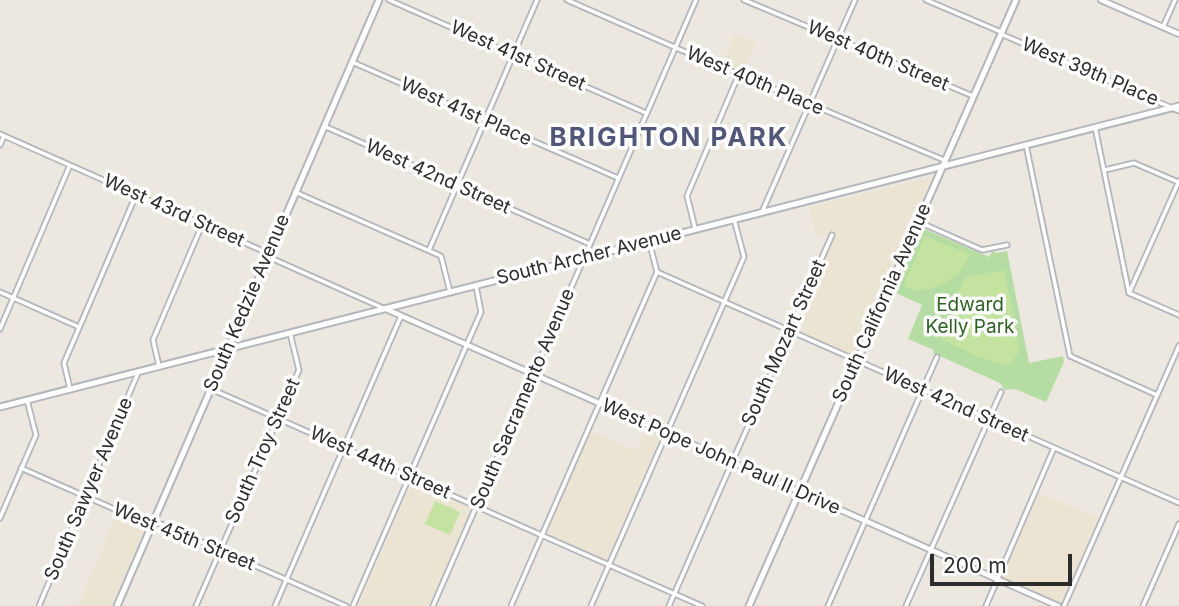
<!DOCTYPE html>
<html>
<head>
<meta charset="utf-8">
<style>
  body { margin:0 }
  #map { position:relative; width:1179px; height:606px; overflow:hidden; background:#ece8e0; font-family:Inter,sans-serif }
  canvas { display:block }
  .scale { position:absolute; left:930px; top:554px; width:142px; height:32px; box-sizing:border-box; border:4px solid #2c2c2c; border-top:0; padding-left:9px; font-size:21px; line-height:24px; white-space:nowrap; color:#2c2c2c; -webkit-text-stroke:5px #fff; paint-order:stroke }
</style>
</head>
<body>
<div id="map">
<canvas width="1179" height="606"></canvas>
<div class="scale">200 m</div>
</div>
<script>
const c = document.querySelector('canvas').getContext('2d');
c.lineJoin = 'round';
function paint(path, color) { c.fillStyle = color; c.fill(path, 'evenodd'); }
const toPath = rows => new Path2D(rows.map(r => 'M' + r).join(''));
function stroke(path, color, width, dash) { c.strokeStyle = color; c.lineWidth = width; c.lineCap = dash ? 'butt' : 'round'; c.setLineDash(dash || []); c.stroke(path); }
function write(font, color, halo, rows, align = 'center') {
  c.font = font + ' Inter,sans-serif'; c.lineWidth = 7; c.setLineDash([]); c.textBaseline = 'middle'; c.strokeStyle = halo; c.fillStyle = color; for (const [text, x, y, turn = 0] of rows) {
    c.save(); c.translate(x, y); c.rotate((+turn || 0) * Math.PI / 180); c.textAlign = isNaN(turn) ? turn : align; if (halo) c.strokeText(text, 0, 0); c.fillText(text, 0, 0); c.restore();
  }
}
const education = toPath([
  [734,34,756,43,744,72,723,64],
  [932,177,853,356,794,330,836,234,817,238,809,207],
  [646,428,661,435,607,560,547,533,591,432,636,451],
  [412,482,472,508,429,606,358,606],
  [1039,493,1099,519,1062,605,1002,578],
  [117,514,146,527,111,606,78,606]
]);
const green = toPath([
  [922,228,989,257,992,251,997,253,1007,251,1029,363,1063,356,1064,362,1046,402,1015,389,1005,390,1000,383,933,353,934,350,908,339,922,305,894,292]
]);
const pitch = toPath([
  [925,236,971,255,959,272,953,278,939,286,929,289,913,290,903,287],
  [1004,270,1020,351,1008,366,979,357,941,339,941,337,948,316,966,277],
  [435,501,460,512,450,535,425,524]
]);
const minor = toPath([
  [389,0,646,113],
  [567,0,681,50,944,160],
  [744,0,973,96],
  [926,0,1001,32],
  [1163,27,1175,0],
  [1001,34,1179,111],
  [352,62,618,178],
  [324,126,590,244],
  [1095,127,1129,293],
  [0,134,263,251,273,259,383,308],
  [0,145,4,136],
  [1026,145,1070,356,1157,395],
  [1105,170,1134,163,1178,182],
  [295,192,441,256,450,292],
  [762,212,855,0],
  [919,222,982,250,1007,245],
  [695,228,687,196,739,74],
  [429,250,537,0],
  [657,272,1179,503],
  [1130,291,1179,181],
  [0,292,79,327],
  [1129,293,1179,315],
  [0,329,70,165],
  [159,366,153,340,202,225],
  [70,389,64,363,136,195],
  [211,389,702,606],
  [21,468,146,523,161,524,346,606],
  [0,518,36,435,27,400],
  [39,606,138,373],
  [196,606,299,370,290,333],
  [275,606,401,316],
  [353,606,481,312,476,286],
  [433,606,696,0],
  [511,606,657,272,649,241],
  [591,606,744,257,734,219],
  [669,606,832,235],
  [828,606,937,357],
  [906,606,1001,392],
  [986,606,1054,448],
  [1064,606,1179,346],
  [1143,606,1179,524]
]);
const tertiary = toPath([
  [1101,0,1179,34],
  [386,309,1058,606]
]);
const secondary = toPath([
  [0,407,1179,106],
  [117,606,379,0],
  [749,606,1016,0]
]);
const streetNames = [
  ["West 41st Street",518,56,24],
  ["West 40th Street",878,56,23],
  ["West 39th Place",1090,72,23],
  ["West 40th Place",755,81,23],
  ["West 41st Place",466,112,24],
  ["West 42nd Street",438,177,24],
  ["West 43rd Street",174,211,24],
  ["South Archer Avenue",589,256,-14],
  ["South Kedzie Avenue",247,303,-67],
  ["South California Avenue",882,303,-66],
  ["South Mozart Street",784,343,-66],
  ["South Sacramento Avenue",523,399,-67],
  ["West 42nd Street",956,405,24],
  ["South Troy Street",263,451,-66],
  ["West Pope John Paul II Drive",721,457,24],
  ["West 44th Street",380,463,24],
  ["South Sawyer Avenue",89,489,-67],
  ["West 45th Street",184,537,22]
];
const parkNames = [
  ["Edward",970,305],
  ["Kelly Park",970,327]
];
const districtNames = [
  ["BRIGHTON PARK",669,138]
];
paint(education, '#ece4d2');
paint(green, '#b5dda3');
paint(pitch, '#c4e3a0');
stroke(minor, '#b4b6be', 7);
stroke(tertiary, '#b4b6be', 8);
stroke(secondary, '#b4b6be', 9);
stroke(minor, '#fff', 3.5);
stroke(tertiary, '#fff', 4.5);
stroke(secondary, '#fff', 5);
write('19px', '#2c2c2c', '#fff', streetNames);
write('19px', '#2e6323', '#fff', parkNames);
c.letterSpacing = '2px';
write('bold 26px', '#515779', '#fff', districtNames);
c.letterSpacing = '0px';
</script>
</body>
</html>
